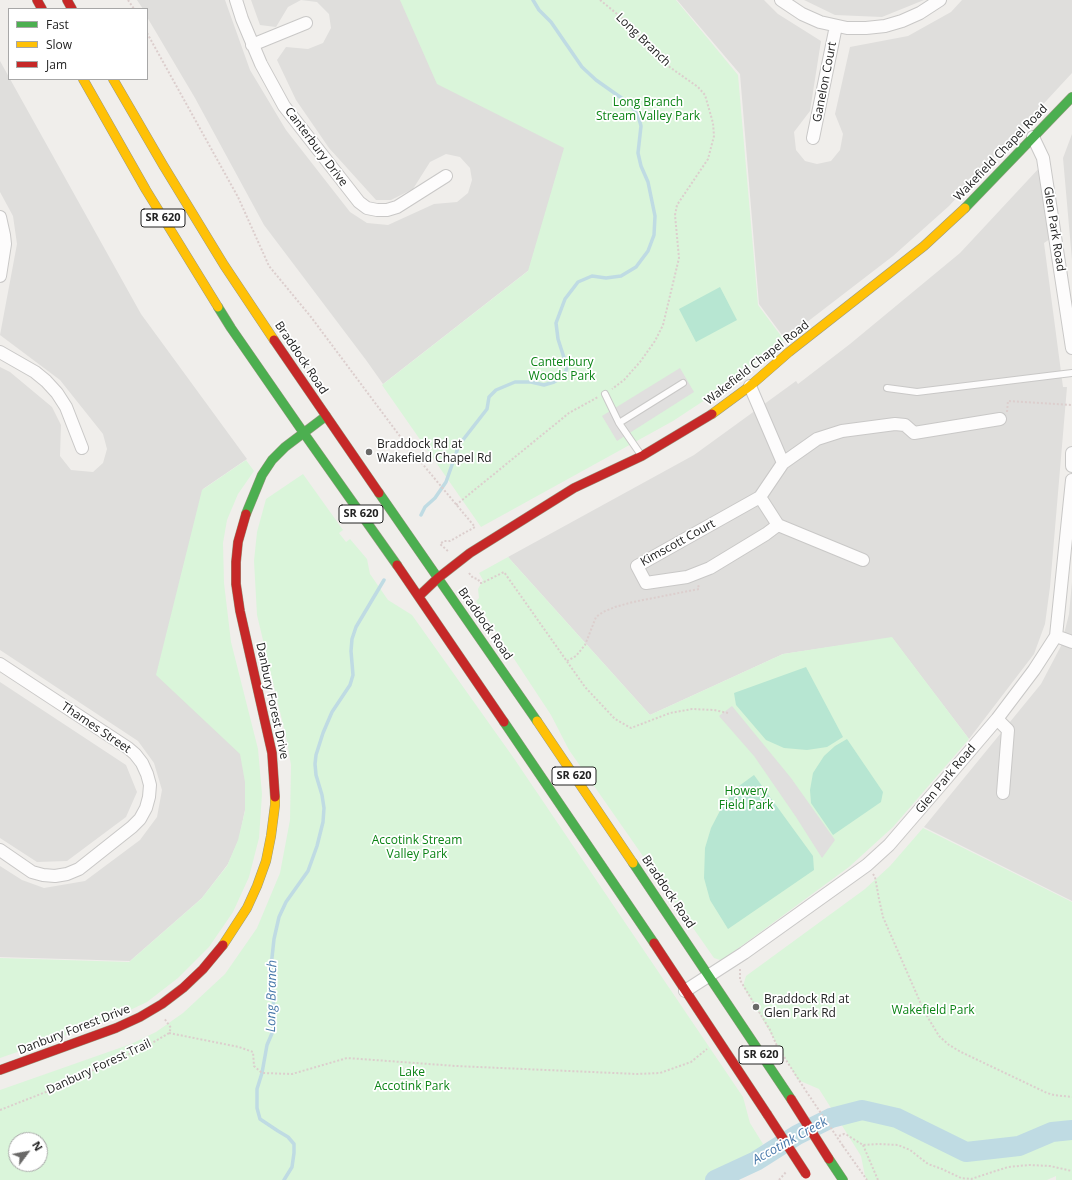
<!DOCTYPE html>
<html>
<head>
<meta charset="utf-8">
<style>
  body { margin:0 }
  #map { position:relative; width:1072px; height:1180px; overflow:hidden; background:#f0eeeb; font-family:"Open Sans",sans-serif }
  canvas { display:block }
  .legend { position:absolute; left:8px; top:8px; width:140px; height:72px; box-sizing:border-box; background:#fff; border:1px solid #a7a7a7; margin:0; padding:5px 7px; list-style:none; font-size:12px; color:#222 }
  .legend li { display:flex; align-items:center; gap:8px; height:20px }
  .legend b { width:20px; border:1px solid #a7a7a7 }
  .north { position:absolute; left:8px; top:1132px; width:40px; height:40px; box-sizing:border-box; background:#fff; border:1px solid #a7a7a7; border-radius:50%; rotate:58deg; font-size:11px; font-weight:700; line-height:16px; text-align:center; color:#222 }
  .north::after { content:''; display:block; margin:auto; width:14px; height:18px; background:#6a6968; clip-path:polygon(50% 0,100% 100%,50% 72%,0 100%) }
</style>
</head>
<body>
<div id="map">
<canvas width="1072" height="1180"></canvas>
<ul class="legend">
<li><b style="height:5px;background:#4caf50"></b>Fast</li>
<li><b style="height:5px;background:#ffc107"></b>Slow</li>
<li><b style="height:5px;background:#c62828"></b>Jam</li>
</ul>
<div class="north">N</div>
</div>
<script>
const c = document.querySelector('canvas').getContext('2d');
c.lineJoin = 'round';
function paint(path, color) { c.fillStyle = color; c.fill(path, 'evenodd'); }
const toPath = rows => new Path2D(rows.map(r => 'M' + r).join(''));
function stroke(path, color, width, dash) { c.strokeStyle = color; c.lineWidth = width; c.lineCap = dash ? 'butt' : 'round'; c.setLineDash(dash || []); c.stroke(path); }
function write(font, color, halo, rows, align = 'center') {
  c.font = font + ' "Open Sans",sans-serif'; c.lineWidth = 3.5; c.setLineDash([]); c.textBaseline = 'middle'; c.strokeStyle = halo; c.fillStyle = color; for (const [text, x, y, turn = 0] of rows) {
    c.save(); c.translate(x, y); c.rotate((+turn || 0) * Math.PI / 180); c.textAlign = isNaN(turn) ? turn : align; if (halo) c.strokeText(text, 0, 0); c.fillText(text, 0, 0); c.restore();
  }
}
const residential = toPath([
  [137,0,225,0,250,70,286,130,350,212,367,223,388,225,434,204,457,202,468,193,472,180,470,168,460,157,446,154,430,162,413,189,391,200,376,200,329,148,296,100,277,60,286,47,308,49,323,43,331,28,329,14,317,2,301,0,288,7,276,27,260,25,251,0,402,0,565,147,529,270,383,384,366,360,264,225,195,98,147,17,147,9,143,9],
  [677,0,764,0,778,14,821,41,810,111,794,132,796,150,805,161,817,164,831,161,840,150,843,134,835,114,850,47,908,36,951,12,962,0,1072,0,1072,73,949,206,893,256,785,339,759,304,740,74],
  [804,0,924,0,882,17,835,15],
  [0,61,141,314,247,459,203,489,157,674,241,752,245,771,246,805,239,839,228,864,202,898,130,961,0,957,0,866,22,880,44,888,85,881,140,840,157,817,162,790,154,763,138,741,0,650,0,367,10,372,52,407,61,425,60,456,71,470,93,472,103,463,107,449,103,434,60,380,0,335,17,244,13,216,0,192],
  [1072,134,1072,260,1063,158],
  [1041,166,1050,239,1044,243,1063,387,1067,387,1050,587,1045,624,1034,654,969,739,892,638,783,654,650,715,508,557,694,455,796,381,798,384,850,344,960,253],
  [1072,582,1072,901,924,827,1041,684,1061,646,1069,614],
  [0,682,126,765,137,792,126,817,67,861,37,862,0,838]
]);
const park = toPath([
  [400,0,676,0,738,75,758,305,784,340,714,394,673,421,481,527,382,385,528,271,564,148,437,84],
  [246,460,254,471,238,494,227,520,223,543,224,583,231,642,258,749,262,794,259,838,249,877,233,912,209,947,178,978,147,1002,107,1021,0,1058,0,958,129,962,201,899,227,866,238,840,245,811,245,782,240,754,156,675,202,490],
  [303,474,343,530,339,533,346,542,350,539,367,559,370,574,388,600,412,615,513,757,743,1097,750,1123,763,1144,724,1180,0,1180,0,1090,131,1044,156,1032,183,1013,225,974,257,928,280,873,290,820,291,765,287,741,257,615,254,561,257,532,266,499],
  [16,1140,40,1140,40,1164,16,1164],
  [508,557,650,715,783,654,892,637,969,739,893,827,849,867,725,958,720,960,714,958,569,750,551,715,476,601,479,598,478,589,483,580,479,573],
  [923,828,1072,902,1072,1180,1056,1180,1056,1176,1047,1180,867,1180,865,1176,861,1156,831,1108,819,1089,798,1080,743,986,746,976,865,889,890,866]
]);
const pitch = toPath([
  [720,287,737,320,696,342,679,309],
  [806,667,843,737,827,747,807,750,784,748,766,740,736,705,734,693],
  [847,739,883,792,881,802,833,835,811,803,810,790,813,773,824,756,835,746],
  [754,775,813,856,814,870,728,929,710,900,704,878,705,848,711,828,723,805,739,786]
]);
const parking = toPath([
  [680,368,694,392,617,441,602,416],
  [732,706,791,778,835,840,822,858,796,817,754,756,719,716]
]);
const stream = toPath([
  [421,515,425,507,435,498,446,482,459,445,487,409,489,397,496,390,515,382,531,382,544,385,554,382,564,376,567,367,558,339,556,323,565,299,578,282,592,276,606,278,621,276,636,267,648,251,654,235,655,216,648,182,641,166,638,153,641,126,638,115,630,104,596,80,582,67,551,22,539,10,533,0],
  [284,1180,292,1167,294,1153,294,1144,288,1137,278,1131,260,1119,257,1108,257,1089,262,1073,267,1045,273,1031,274,1015,273,992,270,976,274,939,279,917,286,902,308,871,317,846,323,822,324,808,322,795,316,775,315,764,316,755,323,733,332,712,350,685,353,675,351,651,352,639,356,627,384,580]
]);
const river = toPath([
  [715,1180,756,1161,797,1135,831,1118,862,1110,897,1118,966,1152,1019,1146,1052,1132,1072,1130]
]);
const path = toPath([
  [128,0,134,9],
  [600,0,622,18,661,61,698,87,705,95,713,123,714,136,708,159,677,205,675,215,679,258,663,325,655,341,640,362,624,380,612,389],
  [147,33,238,197,269,266,311,317,405,443,475,527,450,541,444,541,440,544,449,552],
  [1007,412,1008,401,1072,405],
  [456,505,569,413,598,397],
  [469,573,473,578,478,579,480,583,482,583,504,572,585,687,615,719,631,728,670,713,692,709,714,710,728,713],
  [567,661,576,656,585,645,596,617,603,612,615,607,633,602,699,589,698,584],
  [873,874,875,877,879,899,883,917,924,1011,939,1036,949,1045,961,1052,1047,1093,1054,1095,1072,1097],
  [740,969,740,980,770,1030,777,1046,806,1091],
  [169,1033,239,1047,253,1052,254,1066,262,1073,292,1074,347,1058,456,1066,637,1074,660,1073,691,1062,707,1049],
  [0,1110,56,1088,114,1060,142,1049,169,1033,171,1028,164,1018],
  [839,1136,844,1134,847,1135,863,1145,879,1144,898,1145,910,1150,928,1164,942,1169,961,1178,971,1179,1008,1167,1029,1165,1050,1166,1072,1171],
  [863,1145,878,1180],
  [843,1146,867,1180],
  [779,1180,786,1172]
]);
const lane = toPath([
  [887,388,917,392,1072,373],
  [605,394,619,423],
  [641,455,619,423,683,383]
]);
const street = toPath([
  [236,0,242,19,261,64,284,106,359,202,367,208,377,210,387,210,397,207,446,176],
  [781,0,802,14,820,22,847,28,866,28,885,26,902,21,920,13,940,0],
  [252,45,306,23],
  [1033,137,1043,158,1072,348],
  [813,138,836,26],
  [0,217,4,235,5,244,0,276],
  [0,352,35,372,46,381,57,393,66,407,82,448],
  [750,386,783,463],
  [1072,453,1072,466],
  [760,497,637,566,646,583,687,577,710,568,766,534,778,525],
  [863,560,778,525,760,497,783,463,817,439,842,431,895,424,905,425,914,433,1000,419],
  [1056,636,1072,642],
  [0,664,128,748,135,754,142,763,147,774,150,785,149,797,146,808,140,819,132,827,79,869,67,874,55,876,43,875,32,872,0,850],
  [997,719,1008,730,1003,793],
  [685,991,744,953,867,865,889,845,945,780,997,719,1034,670,1056,636,1072,480]
]);
const fast = toPath([
  [965,208,1072,97],
  [218,307,231,328,303,432,397,565],
  [379,493,537,721],
  [246,514,262,475,272,460,285,447,326,416],
  [504,722,654,943],
  [633,863,791,1099],
  [829,1159,843,1180]
]);
const slow = toPath([
  [83,79,146,190,218,307],
  [113,79,163,165,224,265,274,340],
  [712,414,750,386,789,352,924,246,965,208],
  [537,721,633,863],
  [223,945,247,908,257,886,266,861,271,836,275,805,275,797]
]);
const jam = toPath([
  [37,0,42,9],
  [67,0,72,9],
  [274,340,379,493],
  [246,514,238,542,236,562,236,584,240,611,272,753,275,797],
  [397,565,504,722],
  [419,596,438,578,470,553,574,488,642,456,712,414],
  [654,943,767,1114],
  [0,1070,116,1028,140,1017,162,1004,183,988,203,969,223,945]
]);
const pathBridge = toPath([
  [806,1091,843,1146]
]);
const jamBridge = toPath([
  [791,1099,829,1159],
  [767,1114,806,1174]
]);
const markers = [
  [369,452,4,"#6a6968"],
  [756,1007,4,"#6a6968"]
];
const shields = [
  [163,218,44],
  [361,514,44],
  [574,776,44],
  [761,1055,44]
];
const shieldNames = [
  ["SR 620",163,218],
  ["SR 620",361,514],
  ["SR 620",574,776],
  ["SR 620",761,1055]
];
const streetNames = [
  ["Long Branch",643,40,44],
  ["Ganelon Court",825,82,-79],
  ["Canterbury Drive",316,147,53],
  ["Wakefield Chapel Road",1001,153,-46],
  ["Glen Park Road",1054,229,81],
  ["Braddock Road",301,358,56],
  ["Wakefield Chapel Road",757,363,-38],
  ["Kimscott Court",678,543,-29],
  ["Braddock Road",485,624,55],
  ["Danbury Forest Drive",272,701,78],
  ["Thames Street",96,728,34],
  ["Glen Park Road",946,779,-50],
  ["Braddock Road",668,892,56],
  ["Danbury Forest Drive",74,1030,-21],
  ["Danbury Forest Trail",99,1067,-25]
];
const parkNames = [
  ["Long Branch",648,103],
  ["Stream Valley Park",648,117],
  ["Canterbury",562,363],
  ["Woods Park",562,377],
  ["Howery",746,792],
  ["Field Park",746,806],
  ["Accotink Stream",417,841],
  ["Valley Park",417,855],
  ["Wakefield Park",933,1011],
  ["Lake",412,1073],
  ["Accotink Park",412,1087]
];
const poiNames = [
  ["Braddock Rd at",377,445],
  ["Wakefield Chapel Rd",377,459],
  ["Braddock Rd at",764,1000],
  ["Glen Park Rd",764,1014]
];
const waterNames = [
  ["Long Branch",272,996,-89],
  ["Accotink Creek",790,1141,-29]
];
paint(residential, '#dfdedc');
paint(park, '#daf5da');
paint(pitch, '#b7e6d2');
paint(parking, '#e0dfde');
stroke(stream, '#bfdbe3', 3.5);
stroke(river, '#bfdbe3', 20);
stroke(lane, '#c9c8c7', 8);
stroke(street, '#c9c8c7', 14);
stroke(fast, '#999a82', 10);
stroke(slow, '#999a82', 10);
stroke(jam, '#999a82', 10);
stroke(path, '#dccecd', 2, [2, 2]);
stroke(lane, '#fdfcfc', 6);
stroke(street, '#fdfcfc', 12);
stroke(fast, '#4caf50', 9);
stroke(slow, '#ffc107', 9);
stroke(jam, '#c62828', 9);
stroke(jamBridge, '#a79c86', 10, []);
stroke(pathBridge, '#dccecd', 2, [2, 2]);
stroke(jamBridge, '#c62828', 9);
for (const [x, y, r, color] of markers) { const dot = new Path2D(); dot.arc(x, y, r, 0, 2 * Math.PI); c.fillStyle = color; c.fill(dot); stroke(dot, '#fff', 1.5); }
for (const [x, y, w] of shields) { const box = new Path2D(); box.roundRect(x - w / 2, y - 9, w, 18, 3); c.fillStyle = '#fff'; c.fill(box); stroke(box, '#222', 1); }
write('bold 11px', '#222', null, shieldNames);
write('12px', '#222', '#fff', streetNames);
write('12px', '#0c8416', '#fff', parkNames);
write('12px', '#222', '#fff', poiNames, 'left');
write('italic 13px', '#4a7aab', '#fff', waterNames);
</script>
</body>
</html>
